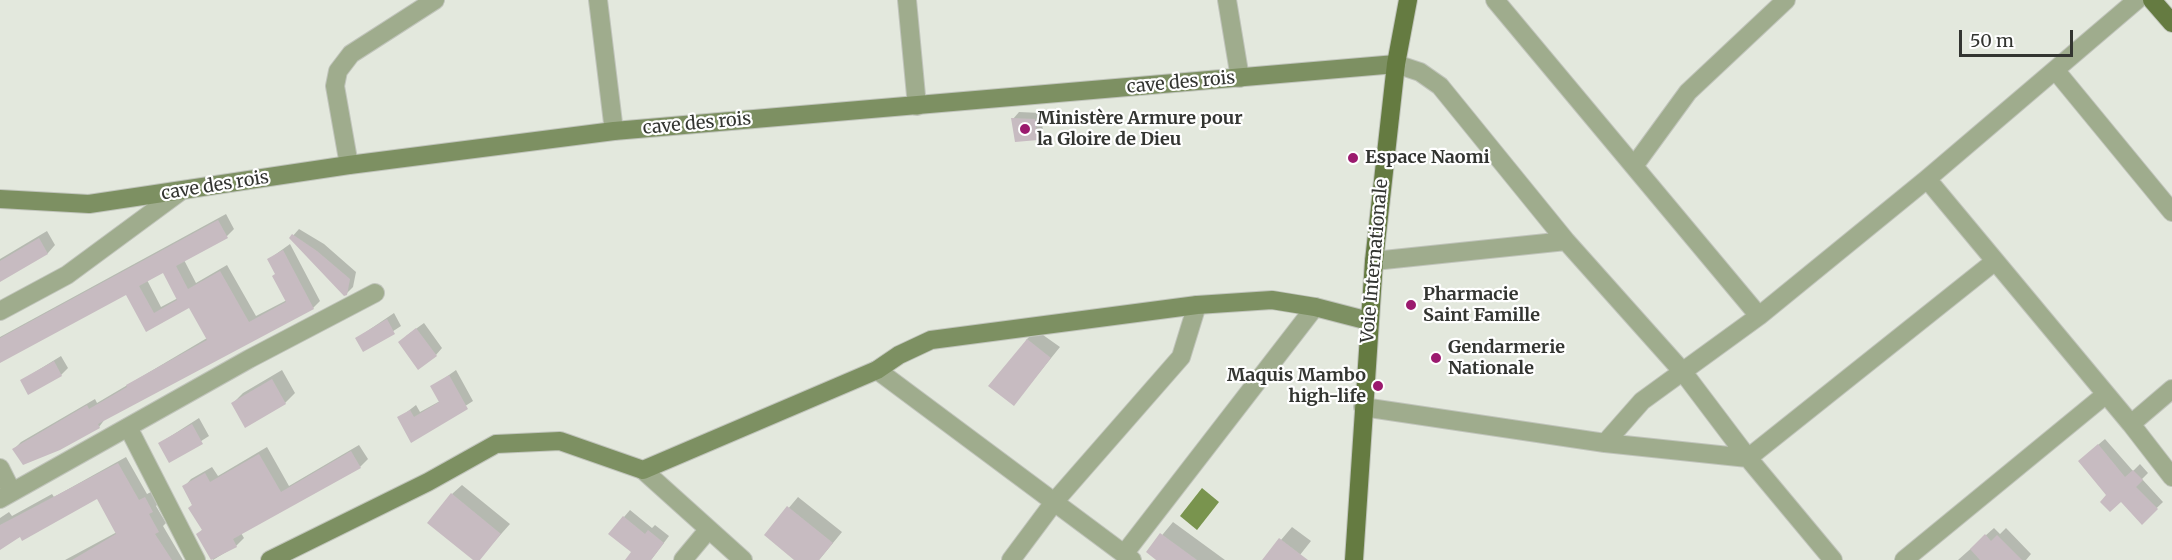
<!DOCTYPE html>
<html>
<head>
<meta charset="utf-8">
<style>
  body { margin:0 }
  #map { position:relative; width:2172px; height:560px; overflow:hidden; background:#e3e8dd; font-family:Merriweather,serif }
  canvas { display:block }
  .scale { position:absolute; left:1959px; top:30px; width:114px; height:27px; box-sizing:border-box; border:3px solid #333531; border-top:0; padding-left:8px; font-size:18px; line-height:21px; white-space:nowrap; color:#333531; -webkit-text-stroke:4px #fff; paint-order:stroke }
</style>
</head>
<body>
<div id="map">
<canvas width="2172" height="560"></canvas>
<div class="scale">50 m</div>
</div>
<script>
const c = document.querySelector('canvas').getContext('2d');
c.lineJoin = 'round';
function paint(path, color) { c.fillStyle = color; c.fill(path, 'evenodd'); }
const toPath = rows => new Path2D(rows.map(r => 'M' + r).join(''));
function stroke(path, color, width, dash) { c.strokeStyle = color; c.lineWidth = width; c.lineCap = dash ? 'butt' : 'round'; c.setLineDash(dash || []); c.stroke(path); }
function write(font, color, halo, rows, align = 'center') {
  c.font = font + ' Merriweather,serif'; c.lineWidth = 4.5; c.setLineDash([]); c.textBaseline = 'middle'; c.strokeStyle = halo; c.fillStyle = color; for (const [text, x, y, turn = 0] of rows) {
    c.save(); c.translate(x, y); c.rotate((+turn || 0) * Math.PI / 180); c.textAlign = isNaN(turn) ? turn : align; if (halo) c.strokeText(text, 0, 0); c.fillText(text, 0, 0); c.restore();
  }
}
const water = toPath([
  [1202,488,1219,502,1197,530,1180,516]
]);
const shadow = toPath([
  [1019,112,1041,113,1043,132,1037,139,1013,119],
  [226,214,234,229,227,236,184,260,196,283,227,265,256,316,287,300,269,259,290,244,320,301,313,308,105,419,99,427,14,449,21,442,95,399,97,403,207,338,189,306,147,330,126,293,0,362,0,337],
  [163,271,178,298,161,307,147,280],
  [299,229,324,244,356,272,353,287,346,294,291,238],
  [47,231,55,245,48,253,0,279,0,259],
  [394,313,401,326,364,350,357,338],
  [424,323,442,348,436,355,406,336],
  [1036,330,1060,347,1014,404,1026,340],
  [61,356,68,368,61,375,22,380],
  [282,370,295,393,285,403,245,426,233,403,243,393],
  [456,370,473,401,411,441,399,418,416,405,420,412,440,401,432,387],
  [199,418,209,436,170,461,160,443],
  [2105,439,2133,471,2140,464,2148,473,2142,479,2163,502,2142,522,2121,500,2108,495,2086,455],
  [359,445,368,459,360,467,241,533,244,538,236,546,213,560,198,534,203,529,184,487,191,479,212,467,218,476,267,447,289,486],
  [126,457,147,494,153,491,159,503,156,506,166,523,163,526,183,560,65,560,117,532,97,497,0,547,0,518,9,512,12,516,52,494,54,497],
  [462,485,510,524,478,560,475,560,452,494],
  [798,497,842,532,819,560,796,560,766,535],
  [630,510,652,528,655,525,669,536,651,560,636,560,624,517],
  [1173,522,1225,560,1159,560,1148,552],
  [1292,527,1311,541,1296,560,1264,560],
  [1994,528,2000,534,2006,528,2031,554,2026,560,1958,560]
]);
const building = toPath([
  [1011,118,1035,119,1038,140,1015,142],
  [218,220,228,238,176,266,188,289,220,271,249,322,286,302,272,276,275,274,267,259,283,250,314,309,98,424,100,428,60,450,23,465,12,449,87,405,89,409,127,387,126,385,207,340,189,308,146,332,126,295,0,363,0,338],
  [163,273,177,300,154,313,139,286],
  [292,234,317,251,350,279,347,295,344,296,289,238],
  [39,238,48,254,0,282,0,261],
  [387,319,395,334,363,352,355,338],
  [416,328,437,356,418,370,398,342],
  [1027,339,1051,358,1014,406,988,386],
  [54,361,62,376,28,395,20,380],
  [449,375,468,409,411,443,397,417,410,410,414,417,439,402,430,386],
  [272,379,286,404,245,428,231,403],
  [192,424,203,444,169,463,158,443],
  [2098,444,2125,477,2133,470,2143,480,2136,487,2158,509,2142,525,2121,502,2110,512,2100,502,2106,495,2078,461],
  [351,451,361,468,233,539,237,547,211,560,196,534,202,530,188,508,192,505,182,486,205,473,210,482,259,454,281,492],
  [118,463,139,500,145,497,153,512,149,514,159,532,155,534,172,560,72,560,116,534,97,499,22,541,20,537,0,550,0,525],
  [451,493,501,534,480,560,473,560,427,523],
  [787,506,833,543,819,560,794,560,764,535],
  [623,516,645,534,648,530,664,543,651,560,625,560,631,552,608,534],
  [1160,533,1197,560,1156,560,1146,552],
  [1985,534,1991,541,1997,535,2022,560,1980,560,1970,549],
  [1279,538,1308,560,1262,560]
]);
const street = toPath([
  [598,0,614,131],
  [907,0,917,106],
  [1227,0,1240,78],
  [1495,0,1759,316],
  [1396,64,1420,72,1440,86,1566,241,1683,372,1748,458,1833,560],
  [2056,71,2172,212],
  [349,165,335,86,338,71,351,54,435,0],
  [1634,166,1688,92,1786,0],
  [1927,179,2131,424,2172,477],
  [1374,261,1566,241],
  [0,311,67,275,181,191],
  [877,370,1132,560],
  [1363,407,1605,443,1748,458,1994,262],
  [2131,424,2172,389],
  [128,427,196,560],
  [1605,443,1642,401,1759,316,1927,179,2137,0],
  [0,468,12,492],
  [643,470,743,560],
  [0,499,249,359,375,293],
  [1124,554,1315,307],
  [683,560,708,530],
  [1011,560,1055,501,1181,357,1197,305],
  [1904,560,2105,395]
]);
const secondary = toPath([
  [0,199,89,204,349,165,614,131,1396,64],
  [270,560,428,482,496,444,560,441,643,470,877,370,899,355,931,340,1197,305,1272,300,1315,307,1369,321]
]);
const primary = toPath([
  [2152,0,2172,23],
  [1354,560,1374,261,1396,64,1408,0]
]);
const markers = [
  [1025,129,6,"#9b1a6e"],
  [1353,158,6,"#9b1a6e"],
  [1411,305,6,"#9b1a6e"],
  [1436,358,6,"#9b1a6e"],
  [1378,386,6,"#9b1a6e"]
];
const streetNames = [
  ["cave des rois",1181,83,-5],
  ["cave des rois",697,124,-5],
  ["cave des rois",215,186,-9],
  ["Voie Internationale",1375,261,-85]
];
const poiNames = [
  ["Ministère Armure pour",1037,119],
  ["la Gloire de Dieu",1037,140],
  ["Espace Naomi",1365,158],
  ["Pharmacie",1423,295],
  ["Saint Famille",1423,316],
  ["Gendarmerie",1448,348],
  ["Nationale",1448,369],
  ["Maquis Mambo",1366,376,"right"],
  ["high-life",1366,397,"right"]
];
paint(water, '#79944e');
paint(shadow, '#0003');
paint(building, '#c7bbc1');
stroke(street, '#c0c4bb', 20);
stroke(secondary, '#c0c4bb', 20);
stroke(primary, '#c0c4bb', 20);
stroke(street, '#9fac8d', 18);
stroke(secondary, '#7d9062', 18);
stroke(primary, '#657b41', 18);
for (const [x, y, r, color] of markers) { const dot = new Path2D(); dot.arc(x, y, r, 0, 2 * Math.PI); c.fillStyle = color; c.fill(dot); stroke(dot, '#fff', 2); }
write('18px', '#333531', '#fff', streetNames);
write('bold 18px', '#333531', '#fff', poiNames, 'left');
</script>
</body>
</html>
